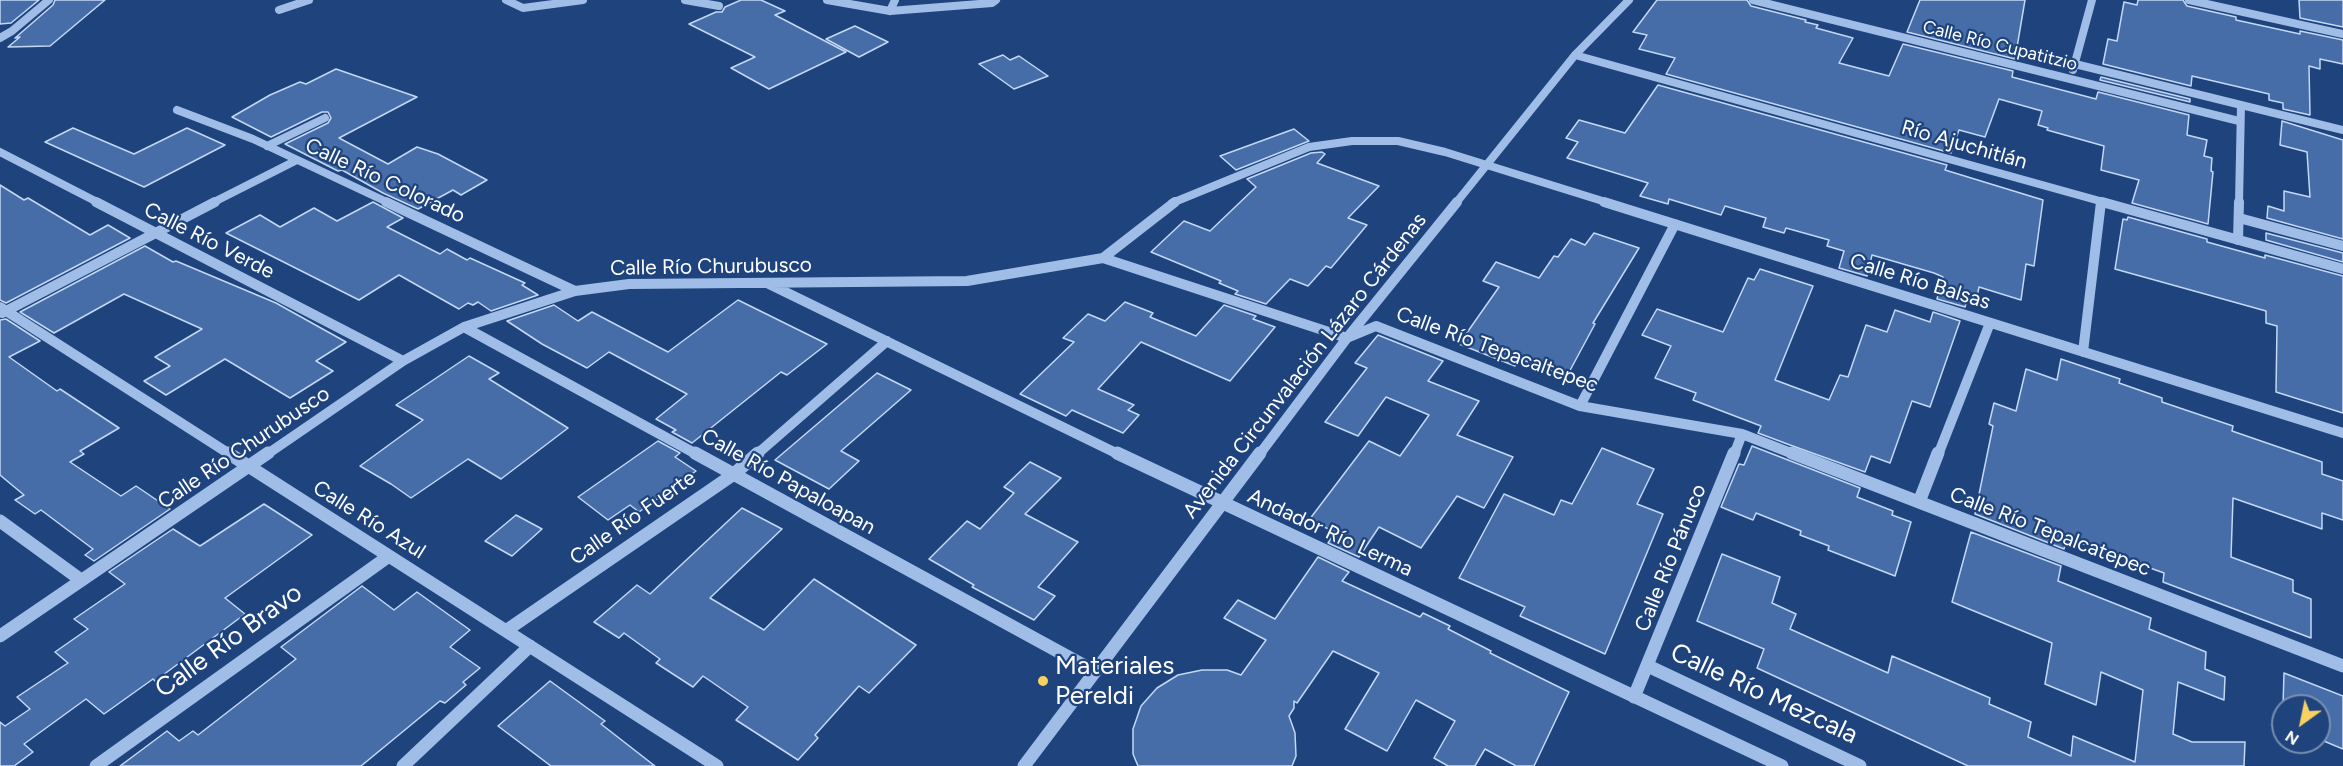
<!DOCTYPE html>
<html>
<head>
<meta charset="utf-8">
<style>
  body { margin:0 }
  #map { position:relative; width:2343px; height:766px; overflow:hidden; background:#1e437d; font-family:Figtree,sans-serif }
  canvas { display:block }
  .north { position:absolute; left:2271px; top:694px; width:60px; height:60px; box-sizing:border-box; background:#1e437d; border:2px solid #788eb1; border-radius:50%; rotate:213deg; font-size:16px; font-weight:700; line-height:24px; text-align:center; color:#fff }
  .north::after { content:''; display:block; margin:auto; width:21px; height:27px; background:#f7d25f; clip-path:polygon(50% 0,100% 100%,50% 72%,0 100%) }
</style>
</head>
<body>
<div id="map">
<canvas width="2343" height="766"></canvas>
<div class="north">N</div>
</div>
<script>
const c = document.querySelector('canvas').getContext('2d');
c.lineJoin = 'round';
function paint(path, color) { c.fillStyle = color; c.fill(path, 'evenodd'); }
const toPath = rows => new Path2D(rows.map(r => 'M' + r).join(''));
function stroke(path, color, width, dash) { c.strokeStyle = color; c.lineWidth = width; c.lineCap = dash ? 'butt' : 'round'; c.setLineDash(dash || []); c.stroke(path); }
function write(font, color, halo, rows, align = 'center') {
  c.font = font + ' Figtree,sans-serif'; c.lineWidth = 4.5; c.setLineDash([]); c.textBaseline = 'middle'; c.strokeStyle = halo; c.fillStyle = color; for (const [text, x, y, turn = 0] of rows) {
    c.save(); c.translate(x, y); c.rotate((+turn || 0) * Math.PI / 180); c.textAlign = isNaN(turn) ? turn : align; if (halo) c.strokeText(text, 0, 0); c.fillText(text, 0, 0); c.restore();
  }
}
const building = toPath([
  [0,0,39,0,11,23,0,24,0,0],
  [55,0,105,0,50,46,8,47,20,37,15,38,53,5,55,0],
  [741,0,761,0,785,11,775,15,846,52,769,89,731,68,755,57,689,24,716,12,722,12,725,7,741,0],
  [1657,0,1747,0,1751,6,1806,20,1805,22,1818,25,1816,28,1853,38,1839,63,1889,76,1903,44,2013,71,2012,77,2096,99,2098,92,2189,115,2187,135,2207,140,2204,156,2212,158,2211,171,2213,172,2208,224,2132,203,2139,180,2101,170,2104,146,2047,130,2048,128,2038,125,2042,111,1999,99,1985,137,1959,130,1951,153,1666,74,1675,58,1639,49,1647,35,1633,32,1657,0],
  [1920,0,2025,0,2015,59,1907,32,1920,0],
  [2138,0,2183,0,2187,6,2236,17,2236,20,2300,34,2300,31,2343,40,2343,64,2320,59,2320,69,2309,66,2310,115,2283,109,2283,103,2269,100,2269,94,2192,76,2191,86,2103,64,2108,39,2117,41,2124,2,2137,5,2138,0],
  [2299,0,2343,0,2343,27,2300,18,2299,0],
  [855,26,888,42,859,57,826,39,855,26],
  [1003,55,1010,60,1019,56,1048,76,1014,89,979,64,1003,55],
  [336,69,417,97,339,138,388,164,417,147,438,154,487,180,461,195,453,190,418,209,383,193,342,170,338,171,285,144,328,123,331,118,328,112,322,112,271,137,232,117,270,95,300,82,306,84,336,69],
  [2101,77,2190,99,2190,102,2100,80,2101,77],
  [1658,85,1947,165,1945,170,2043,200,2034,266,2026,264,2021,300,1979,287,1977,297,1969,294,1965,307,1937,299,1943,277,1934,273,1872,255,1867,276,1839,268,1844,251,1827,246,1829,240,1786,228,1784,233,1763,227,1766,218,1725,206,1721,215,1669,199,1668,204,1640,196,1648,183,1567,158,1578,142,1566,138,1579,120,1625,133,1658,85],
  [2282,121,2343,140,2343,239,2267,218,2268,206,2284,211,2284,191,2310,197,2307,152,2280,145,2282,121],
  [73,128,134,154,187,128,225,145,144,187,45,142,73,128],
  [1294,129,1309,141,1236,170,1220,156,1294,129],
  [1322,152,1325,154,1317,163,1379,186,1348,218,1367,225,1331,268,1326,266,1308,286,1290,279,1266,304,1235,294,1238,291,1219,283,1221,281,1151,252,1184,221,1210,231,1256,187,1247,179,1311,153,1322,152],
  [0,185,24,200,28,198,90,235,108,225,130,238,6,303,0,300,0,185],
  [373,202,403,218,387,227,440,254,447,249,467,260,470,258,525,283,522,285,538,295,491,311,478,302,473,305,468,303,459,309,399,275,359,300,226,233,260,215,280,227,314,208,337,221,373,202],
  [2128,217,2207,239,2207,242,2265,258,2265,255,2343,276,2343,413,2276,392,2277,326,2266,323,2266,311,2115,269,2123,219,2127,220,2128,217],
  [1594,233,1639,248,1593,323,1595,324,1567,376,1520,359,1515,366,1459,344,1499,287,1483,281,1496,262,1539,278,1554,256,1558,257,1571,239,1585,245,1594,233],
  [2266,233,2343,253,2343,262,2266,240,2266,233],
  [145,246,173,262,176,261,276,303,346,342,316,361,333,371,290,398,225,359,166,395,144,381,170,366,155,357,202,329,124,294,54,333,20,312,145,246],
  [1760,269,1813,286,1775,380,1829,400,1840,375,1848,377,1866,325,1887,332,1895,310,1930,322,1933,312,1960,321,1930,407,1912,401,1890,463,1871,456,1865,472,1790,445,1758,433,1761,426,1693,400,1696,393,1655,378,1671,346,1642,335,1657,309,1723,332,1748,278,1754,280,1760,269],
  [738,300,827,344,787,375,781,372,692,443,672,432,676,430,656,419,687,394,609,352,587,368,542,344,507,321,554,305,578,321,592,312,668,352,738,300],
  [1125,302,1153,313,1150,317,1196,336,1224,305,1256,316,1253,319,1275,327,1230,381,1141,342,1098,389,1134,405,1128,410,1139,415,1123,433,1072,410,1066,416,1020,394,1074,342,1063,338,1088,314,1105,321,1125,302],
  [6,319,40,341,9,357,57,391,60,389,119,428,80,451,84,454,70,462,121,496,136,486,170,509,94,561,85,555,93,549,41,510,35,514,15,500,24,495,0,475,0,320,6,319],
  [1378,335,1443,361,1428,381,1479,401,1457,435,1513,457,1484,508,1457,496,1421,548,1379,527,1359,557,1328,543,1335,532,1309,520,1369,441,1400,456,1429,415,1386,397,1358,436,1325,422,1367,368,1355,363,1378,335],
  [469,356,499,373,489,379,568,428,501,479,468,459,411,498,391,484,360,466,423,420,396,405,469,356],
  [2061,359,2120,379,2119,383,2162,398,2162,402,2233,426,2232,431,2322,462,2322,474,2343,481,2343,520,2322,513,2322,529,2233,498,2231,557,2293,580,2293,592,2311,599,2311,638,2163,582,2164,573,2067,538,2064,549,1975,514,1993,426,1989,424,1994,403,2016,411,2026,369,2057,380,2061,359],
  [877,373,911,390,841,451,859,461,829,489,775,460,877,373],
  [658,441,680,453,675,457,696,471,639,512,630,505,608,520,578,497,658,441],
  [1752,446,1860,488,1857,497,1893,511,1892,515,1911,522,1895,576,1828,550,1829,546,1800,535,1801,531,1756,513,1753,520,1721,507,1739,464,1744,465,1752,446],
  [1602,448,1654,469,1637,504,1663,514,1605,654,1520,616,1525,607,1459,578,1504,494,1554,515,1561,500,1572,504,1602,448],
  [1030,462,1061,478,1025,514,1078,542,1038,587,1055,596,1034,620,972,587,974,585,929,559,967,521,980,529,1014,493,1004,487,1030,462],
  [264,504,312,535,225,598,245,614,155,681,153,679,104,714,86,699,24,744,33,752,14,766,0,766,0,722,5,726,30,709,17,697,68,663,55,652,88,629,74,619,125,584,109,572,173,529,200,546,264,504],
  [742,508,782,529,710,598,764,630,814,579,916,645,869,693,859,686,815,735,818,738,798,760,736,720,748,707,703,676,693,687,656,663,660,659,624,633,619,638,594,622,637,585,650,594,742,508],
  [516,515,542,529,512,556,485,541,516,515],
  [1971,532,2061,566,2058,581,2151,618,2149,629,2206,652,2205,669,2225,677,2224,700,2178,682,2173,734,2192,742,2245,742,2244,766,1968,766,1757,668,1764,649,1697,621,1722,554,1780,577,1772,603,1796,614,1790,629,1888,673,1892,656,1990,698,1989,704,2031,722,2028,737,2071,756,2073,736,2135,762,2143,690,2101,672,2096,705,2045,684,2052,643,1952,602,1971,532],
  [1318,557,1349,572,1342,581,1420,617,1423,613,1450,626,1448,629,1491,651,1490,653,1569,692,1534,766,1516,766,1485,749,1475,766,1448,766,1434,758,1455,721,1416,700,1387,751,1345,729,1379,673,1333,651,1297,703,1294,701,1294,708,1289,716,1295,733,1296,756,1292,766,1138,766,1133,754,1133,729,1141,706,1157,688,1178,675,1202,670,1227,670,1241,675,1266,640,1224,618,1238,600,1275,619,1318,557],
  [362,586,394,610,417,592,470,630,450,647,480,668,463,682,466,685,445,703,440,701,361,766,120,766,167,731,179,741,193,731,198,735,296,659,281,647,362,586],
  [2284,673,2343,696,2343,749,2319,739,2319,706,2283,706,2284,673],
  [550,681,605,721,601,724,655,766,551,766,498,726,550,681]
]);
const minorFar2 = toPath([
  [506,0,523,8,583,0],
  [685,0,719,6],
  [827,0,890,11,992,3,996,0],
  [1753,0,2239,121],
  [2189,0,2343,34],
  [279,10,309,0],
  [890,11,895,0],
  [0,38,12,31,49,0],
  [1575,55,2107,203],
  [2075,64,2343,130],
  [2073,70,2092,0],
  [177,110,253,139,389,203],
  [267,146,325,118],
  [0,152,99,203],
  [212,203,297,160],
  [1172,203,1309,147,1352,141,1398,141,1445,152,1609,203],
  [1456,203,1575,55,1629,0],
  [2239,203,2241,105]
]);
const minorFar1 = toPath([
  [96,202,403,361],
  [386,202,575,291],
  [1604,202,2343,433],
  [2102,202,2343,269],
  [2239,218,2343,246],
  [2238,240,2239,202],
  [1103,258,1347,338,1376,326,1580,406,1742,434,1796,455],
  [769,284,1120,455],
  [0,307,231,455],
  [2,313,215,202],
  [464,327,698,455],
  [2083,352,2101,202],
  [1580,406,1675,224],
  [266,455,403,361,464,327,575,291,629,284,967,281,1103,258,1175,202],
  [756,455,887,341],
  [1259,455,1347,338,1457,202],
  [1734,455,1742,434],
  [1938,455,1990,323]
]);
const minor = toPath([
  [228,453,717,766],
  [695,453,1094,671],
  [1117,453,1782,766],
  [1792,453,2343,666],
  [1919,502,1938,453],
  [0,521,81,580],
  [507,630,734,474,758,453],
  [0,636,268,453],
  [1648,666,1860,766],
  [1634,697,1734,453],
  [96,766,389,556],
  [403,766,530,646],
  [1024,766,1260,453]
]);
const markers = [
  [1043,681,6,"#f7d25f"]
];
const farStreetnames = [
  ["Calle Río Cupatitzio",2000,46,14]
];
const streetNames = [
  ["Río Ajuchitlán",1964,145,16],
  ["Calle Río Colorado",385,181,25],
  ["Calle Río Verde",209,241,27],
  ["Calle Río Churubusco",711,267,-1],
  ["Calle Río Balsas",1920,282,17],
  ["Calle Río Tepacaltepec",1497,350,20],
  ["Avenida Circunvalación Lázaro Cárdenas",1305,366,-52],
  ["Calle Río Churubusco",244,448,-34],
  ["Calle Río Papaloapan",788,482,29],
  ["Calle Río Fuerte",633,518,-35],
  ["Calle Río Azul",369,520,32],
  ["Calle Río Tepalcatepec",2050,532,21],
  ["Andador Río Lerma",1330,533,25],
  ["Calle Río Pánuco",1671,558,-68]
];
const nearStreetnames = [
  ["Calle Río Bravo",229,641,-36],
  ["Calle Río Mezcala",1764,694,25]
];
const nearPoinames = [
  ["Materiales",1055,666],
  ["Pereldi",1055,696]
];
paint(building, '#466da7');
stroke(building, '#c4d8f6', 1.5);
stroke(minorFar2, '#a0bde8', 8);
stroke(minorFar1, '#a0bde8', 10);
stroke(minor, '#a0bde8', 13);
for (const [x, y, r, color] of markers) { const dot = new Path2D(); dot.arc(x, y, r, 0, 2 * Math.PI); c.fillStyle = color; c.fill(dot); stroke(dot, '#1e437d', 2); }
write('18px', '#fff', '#1e437d', farStreetnames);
write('21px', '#fff', '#1e437d', streetNames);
write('26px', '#fff', '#1e437d', nearStreetnames);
write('26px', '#fff', '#1e437d', nearPoinames, 'left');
</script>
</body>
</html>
